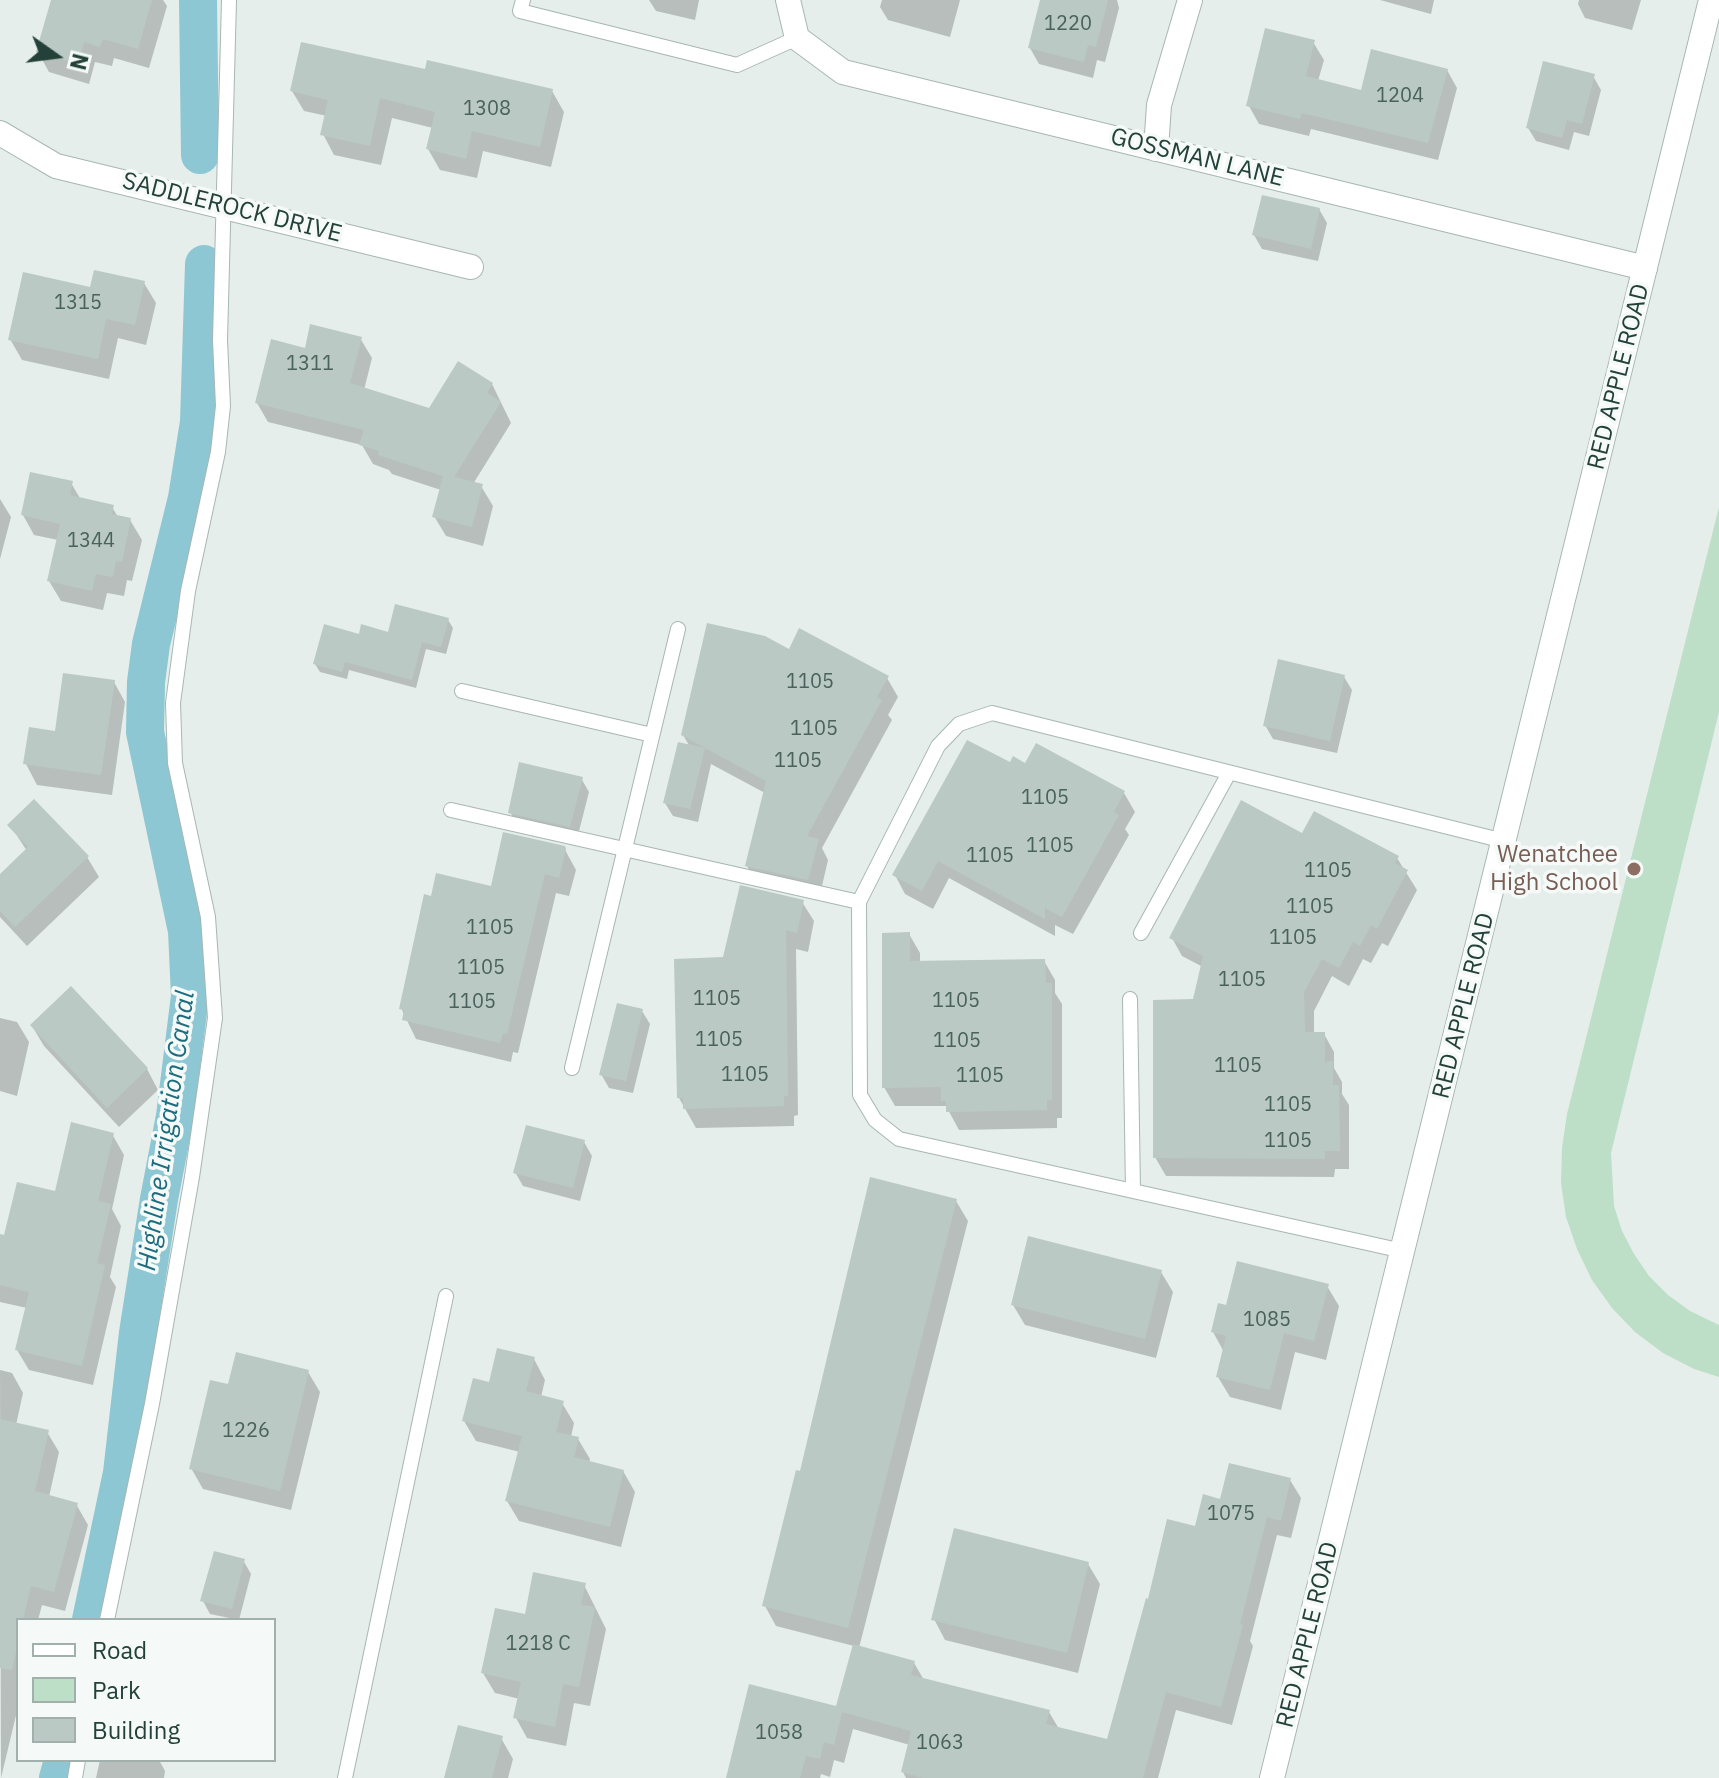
<!DOCTYPE html>
<html>
<head>
<meta charset="utf-8">
<style>
  body { margin:0 }
  #map { position:relative; width:1719px; height:1778px; overflow:hidden; background:#e5eeea; font-family:"IBM Plex Sans",sans-serif }
  canvas { display:block }
  .legend { position:absolute; left:16px; top:1618px; width:260px; height:144px; box-sizing:border-box; background:#f5faf8; border:2px solid #a1b0ac; margin:0; padding:10px 14px; list-style:none; font-size:24px; color:#234139 }
  .legend li { display:flex; align-items:center; gap:16px; height:40px }
  .legend b { width:40px; border:2px solid #a1b0ac }
  .north { position:absolute; left:16px; top:16px; width:80px; height:80px; -webkit-text-stroke:6px #f5faf8; paint-order:stroke; rotate:104deg; font-size:22px; font-weight:700; line-height:32px; text-align:center; color:#234139 }
  .north::after { content:''; display:block; margin:auto; width:28px; height:36px; background:#234139; clip-path:polygon(50% 0,100% 100%,50% 72%,0 100%) }
</style>
</head>
<body>
<div id="map">
<canvas width="1719" height="1778"></canvas>
<ul class="legend">
<li><b style="height:10px;background:#fff"></b>Road</li>
<li><b style="height:22px;background:#bddfc7"></b>Park</li>
<li><b style="height:22px;background:#bac9c3"></b>Building</li>
</ul>
<div class="north">N</div>
</div>
<script>
const c = document.querySelector('canvas').getContext('2d');
c.lineJoin = 'round';
function paint(path, color) { c.fillStyle = color; c.fill(path, 'evenodd'); }
const toPath = rows => new Path2D(rows.map(r => 'M' + r).join(''));
function stroke(path, color, width, dash) { c.strokeStyle = color; c.lineWidth = width; c.lineCap = dash ? 'butt' : 'round'; c.setLineDash(dash || []); c.stroke(path); }
function write(font, color, halo, rows, align = 'center') {
  c.font = font + ' "IBM Plex Sans",sans-serif'; c.lineWidth = 7; c.setLineDash([]); c.textBaseline = 'middle'; c.strokeStyle = halo; c.fillStyle = color; for (const [text, x, y, turn = 0] of rows) {
    c.save(); c.translate(x, y); c.rotate((+turn || 0) * Math.PI / 180); c.textAlign = isNaN(turn) ? turn : align; if (halo) c.strokeText(text, 0, 0); c.fillText(text, 0, 0); c.restore();
  }
}
const green = toPath([
  [1719,507,1719,712,1611,1153,1614,1206,1622,1231,1634,1254,1649,1276,1668,1295,1690,1311,1719,1325,1719,1377,1694,1369,1663,1353,1635,1332,1612,1308,1592,1280,1577,1249,1566,1217,1561,1183,1562,1148,1567,1114]
]);
const shadow = toPath([
  [53,0,163,0,167,6,149,68,114,58,112,66,95,62,89,84,49,72,38,52],
  [649,0,699,0,695,20,656,11],
  [882,0,960,0,950,37,888,20,880,7],
  [1046,0,1117,0,1119,8,1105,62,1097,60,1093,78,1039,64,1030,48],
  [1380,0,1434,0,1431,14],
  [1579,0,1641,0,1632,30,1585,18,1578,4],
  [1313,42,1324,60,1318,81,1362,92,1447,70,1457,88,1438,160,1311,129,1309,136,1259,124,1249,106],
  [1593,76,1601,90,1589,136,1574,132,1569,150,1536,141,1528,128],
  [292,91,552,91,564,112,551,167,483,151,477,178,440,170,428,149,433,128,392,118,381,165,334,155,323,134,327,116,304,111],
  [1319,209,1327,223,1318,261,1262,249,1254,235],
  [144,283,156,303,146,345,118,338,109,379,22,360,10,339,92,289],
  [360,338,372,358,364,390,430,410,492,384,511,423,473,484,481,486,493,506,483,546,446,536,434,516,441,490,392,474,389,470,373,464,362,445,268,422,257,403,306,350],
  [71,483,81,500,112,507,118,517,130,520,142,540,132,581,127,580,124,596,107,593,103,610,61,601,49,581,58,540,34,535,23,515],
  [0,499,11,517,0,559],
  [448,620,453,628,446,654,426,649,416,688,349,670,347,679,320,672,315,664,360,637,389,634],
  [789,651,887,678,898,697,888,715,892,720,822,848,828,860,819,899,758,885,747,866,765,793,711,764,698,822,673,816,665,803,690,747,683,735],
  [1344,677,1352,690,1337,753,1273,739,1265,725],
  [114,682,125,702,112,795,37,785,26,764],
  [1026,766,1124,793,1135,812,1125,829,1129,835,1073,934,1055,925,1055,936,949,878,933,909,905,894,895,875],
  [581,778,589,792,577,839,518,826,510,812],
  [10,825,87,857,99,877,27,946,0,917,0,876,27,851],
  [1303,836,1397,858,1417,890,1388,946,1382,943,1371,963,1363,959,1349,986,1332,976,1314,1011,1314,1034,1324,1034,1334,1052,1334,1068,1342,1082,1342,1094,1349,1105,1349,1169,1335,1169,1334,1177,1166,1176,1155,1157,1203,967,1182,956,1172,938],
  [564,848,576,870,569,896,556,893,518,1053,513,1052,511,1062,416,1039,401,1008,493,888],
  [802,902,814,921,808,952,796,949,798,1115,794,1116,794,1126,696,1128,679,1098],
  [909,934,920,953,920,963,1044,961,1055,980,1055,993,1062,1004,1062,1118,1057,1118,1057,1128,959,1130,946,1106,895,1106,884,1087],
  [642,1011,650,1024,633,1093,609,1088,601,1074],
  [0,1018,17,1022,29,1042,17,1096,0,1091],
  [32,1026,147,1069,158,1090,119,1127,44,1046],
  [112,1134,124,1155,112,1209,121,1226,110,1277,116,1287,93,1385,29,1370,17,1350,27,1308,0,1302,0,1236,5,1237,57,1193],
  [584,1142,592,1156,580,1201,523,1186,515,1172],
  [956,1201,968,1221,859,1648,914,1663,924,1680,1049,1712,1059,1729,1108,1742,1196,1529,1221,1501,1290,1480,1301,1498,1291,1538,1277,1535,1250,1641,1253,1646,1232,1725,1176,1710,1158,1778,906,1778,903,1772,910,1745,853,1729,844,1763,834,1760,830,1777,821,1774,820,1778,728,1778,837,1708,854,1646,776,1626,765,1606,802,1473],
  [1161,1272,1173,1292,1156,1358,1025,1325,1013,1305],
  [1327,1286,1339,1306,1326,1360,1295,1352,1281,1410,1230,1397,1218,1377,1224,1352,1213,1332,1228,1307],
  [534,1359,545,1380,541,1397,562,1403,574,1423,571,1437,578,1439,590,1459,589,1463,623,1471,635,1492,621,1547,519,1521,507,1501,520,1452,476,1441,464,1421,490,1384],
  [0,1370,12,1373,23,1393,16,1425,47,1432,59,1452,49,1497,76,1504,88,1525,65,1611,42,1605,38,1620,18,1620,18,1707,1,1778],
  [308,1372,320,1392,291,1510,203,1489,191,1468,230,1386],
  [243,1560,251,1574,239,1620,210,1614,203,1601],
  [1088,1564,1100,1584,1078,1673,945,1640,934,1619],
  [584,1585,606,1629,590,1706,574,1703,566,1746,527,1738,516,1718,520,1699,495,1693,483,1673,526,1617],
  [501,1738,513,1759,508,1778,446,1778],
  [100,1760,159,1760,165,1771,164,1778,96,1778]
]);
const canal = toPath([
  [198,0,200,155],
  [91,1620,122,1473,138,1333,159,1199,175,1116,190,996,187,931,145,732,146,682,151,644,187,498,199,422,204,264],
  [58,1778,63,1760]
]);
const building = toPath([
  [51,0,152,0,138,49,103,39,100,47,84,42,78,64,36,52],
  [1040,0,1108,0,1096,47,1088,45,1084,62,1028,48],
  [1265,28,1315,40,1306,76,1361,90,1371,49,1448,69,1428,143,1302,113,1300,119,1246,106],
  [301,42,425,69,427,60,553,89,540,147,472,131,466,159,426,149,435,112,380,98,370,146,320,135,328,100,290,91],
  [1543,61,1595,74,1582,124,1567,120,1562,138,1526,128],
  [1262,195,1320,208,1311,249,1252,235],
  [94,270,145,281,135,325,106,319,98,359,8,340,23,272,90,287],
  [310,324,362,337,350,383,429,408,458,361,493,383,487,393,501,402,454,477,483,484,472,527,432,517,443,476,378,455,379,451,359,445,364,430,255,403,271,339,305,348],
  [30,472,73,481,70,495,114,505,112,514,131,518,122,562,116,561,113,577,96,574,92,591,47,581,60,524,21,515],
  [395,604,449,618,441,647,422,642,412,680,345,662,342,672,313,664,324,624,359,634,361,624,388,632],
  [707,623,765,636,789,649,799,628,889,676,877,697,882,700,807,836,819,839,808,880,745,866,766,781,681,735],
  [1278,659,1345,675,1330,741,1263,726],
  [63,673,115,680,101,775,23,764,29,727,55,731],
  [967,740,1010,762,1013,756,1025,763,1036,743,1125,791,1114,812,1119,815,1062,917,1045,908,1045,919,938,861,922,891,892,875],
  [678,742,705,748,690,809,663,803],
  [519,762,583,777,570,827,508,813],
  [34,799,89,856,15,927,0,911,0,874,28,847,7,825],
  [1241,800,1302,833,1314,811,1399,856,1395,863,1408,870,1377,929,1371,925,1360,946,1353,942,1339,968,1322,959,1304,992,1305,1032,1325,1032,1325,1062,1333,1061,1333,1085,1339,1085,1340,1151,1325,1151,1325,1159,1153,1158,1153,1000,1193,999,1203,956,1169,938],
  [503,832,565,846,566,849,559,878,545,874,507,1034,503,1033,500,1043,402,1020,404,1010,399,1009,424,894,431,896,436,873,491,886],
  [740,885,804,900,797,933,786,930,788,1096,784,1096,784,1106,683,1109,683,1098,677,1098,674,959,723,957],
  [910,932,910,961,1045,959,1046,983,1052,983,1052,1100,1047,1100,1047,1110,946,1112,946,1101,941,1101,941,1087,882,1088,882,933],
  [71,986,148,1068,107,1108,30,1025],
  [617,1003,643,1009,626,1081,599,1075],
  [71,1122,114,1133,98,1201,111,1204,97,1263,105,1265,82,1366,15,1350,29,1292,0,1285,0,1234,4,1235,17,1182,55,1191],
  [526,1125,585,1140,573,1188,513,1173],
  [870,1177,957,1199,848,1628,762,1606,796,1470,800,1471],
  [1028,1236,1162,1270,1145,1339,1011,1305],
  [1237,1261,1329,1284,1314,1341,1284,1333,1270,1390,1216,1377,1226,1336,1211,1332,1218,1303,1226,1305],
  [497,1348,535,1357,526,1391,564,1401,556,1432,579,1437,574,1457,624,1470,610,1527,505,1501,522,1436,462,1421,473,1378,489,1382],
  [236,1352,309,1370,280,1491,189,1469,210,1380,228,1384],
  [0,1419,49,1430,35,1491,78,1503,54,1592,31,1586,23,1620,18,1620,18,1642,12,1670,0,1668],
  [1229,1463,1291,1478,1281,1521,1267,1517,1240,1624,1243,1625,1221,1707,1166,1692,1143,1778,923,1778,901,1772,911,1731,842,1712,834,1745,824,1742,820,1759,806,1756,800,1778,726,1778,749,1684,836,1706,853,1644,915,1661,911,1675,1050,1710,1046,1724,1107,1739,1146,1598,1148,1599,1167,1519,1195,1526,1203,1494,1220,1499],
  [954,1528,1089,1562,1067,1653,931,1620],
  [214,1551,245,1559,232,1609,200,1601],
  [533,1572,586,1583,581,1605,595,1607,579,1687,563,1684,555,1727,513,1718,521,1682,481,1673,495,1608,525,1614],
  [458,1725,503,1736,492,1778,444,1778]
]);
const service = toPath([
  [523,0,520,11,737,65,797,38],
  [462,691,652,735],
  [451,810,859,902],
  [1141,933,1229,773],
  [1130,999,1133,1191],
  [572,1068,678,629],
  [1403,1251,899,1139,875,1120,860,1095,859,902,938,746,959,724,992,713,1504,841],
  [107,1620,152,1404,192,1177,215,1018,208,917,175,763,173,703,188,591,218,452,223,406,220,340,229,0],
  [75,1778,78,1760],
  [345,1778,446,1296]
]);
const minor = toPath([
  [788,0,797,38,843,72,1645,268],
  [0,133,56,166,471,267],
  [1156,149,1159,105,1190,0]
]);
const tertiary = toPath([
  [1272,1778,1711,0]
]);
const markers = [
  [1634,869,8,"#8d6e63"]
];
const numberNames = [
  ["1220",1068,24],
  ["1204",1400,96],
  ["1308",487,109],
  ["1315",78,303],
  ["1311",310,364],
  ["1344",91,541],
  ["1105",810,682],
  ["1105",814,729],
  ["1105",798,761],
  ["1105",1045,798],
  ["1105",1050,846],
  ["1105",990,856],
  ["1105",1328,871],
  ["1105",1310,907],
  ["1105",490,928],
  ["1105",1293,938],
  ["1105",481,968],
  ["1105",1242,980],
  ["1105",717,999],
  ["1105",956,1001],
  ["1105",472,1002],
  ["1105",719,1040],
  ["1105",957,1041],
  ["1105",1238,1066],
  ["1105",745,1075],
  ["1105",980,1076],
  ["1105",1288,1105],
  ["1105",1288,1141],
  ["1085",1267,1320],
  ["1226",246,1431],
  ["1075",1231,1514],
  ["1218 C",538,1644],
  ["1058",779,1733],
  ["1063",940,1743]
];
const streetNames = [
  ["GOSSMAN LANE",1197,158,14],
  ["SADDLEROCK DRIVE",232,208,14],
  ["RED APPLE ROAD",1619,377,-76],
  ["RED APPLE ROAD",1464,1006,-76],
  ["RED APPLE ROAD",1308,1635,-76]
];
const educationNames = [
  ["Wenatchee",1618,855],
  ["High School",1618,883]
];
const waterNames = [
  ["Highline Irrigation Canal",167,1131,-82]
];
paint(green, '#bddfc7');
paint(shadow, '#0003');
stroke(canal, '#8cc7d3', 38);
paint(building, '#bac9c3');
stroke(service, '#a7b7b1', 16);
stroke(minor, '#a7b7b1', 26);
stroke(tertiary, '#a7b7b1', 26);
stroke(service, '#fff', 14);
stroke(minor, '#fff', 24);
stroke(tertiary, '#fff', 24);
for (const [x, y, r, color] of markers) { const dot = new Path2D(); dot.arc(x, y, r, 0, 2 * Math.PI); c.fillStyle = color; c.fill(dot); stroke(dot, '#f5faf8', 3); }
write('20px', '#49635c', null, numberNames);
write('24px', '#234139', '#f5faf8', streetNames);
write('24px', '#785e54', '#f5faf8', educationNames, 'right');
write('italic 26px', '#1b6c7e', '#f5faf8', waterNames);
</script>
</body>
</html>
